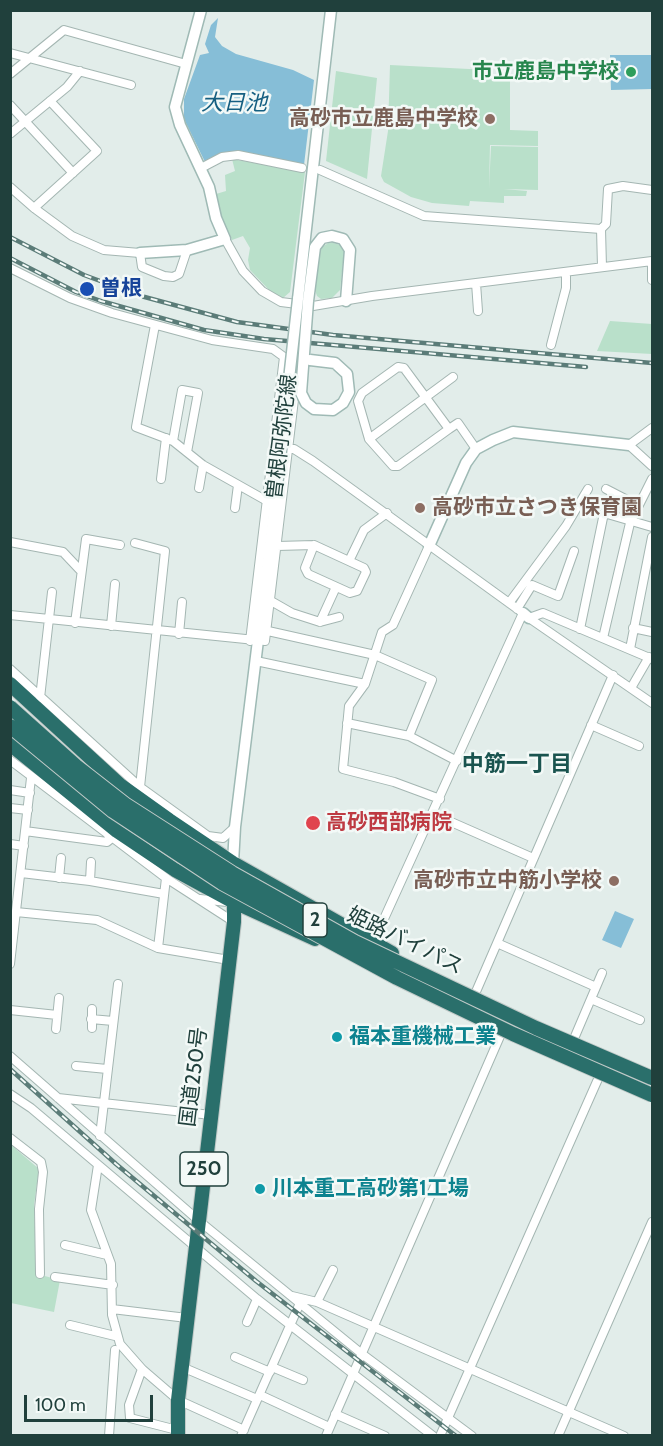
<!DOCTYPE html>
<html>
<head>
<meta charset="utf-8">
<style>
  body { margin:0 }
  #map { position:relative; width:663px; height:1446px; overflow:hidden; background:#e2edea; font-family:Cabin,sans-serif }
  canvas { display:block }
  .frame { position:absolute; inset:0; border:12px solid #20403c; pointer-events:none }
  .scale { position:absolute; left:24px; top:1395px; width:129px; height:27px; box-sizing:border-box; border:3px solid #20403c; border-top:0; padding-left:8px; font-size:18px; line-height:21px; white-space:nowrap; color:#20403c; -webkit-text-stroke:4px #f3f9f7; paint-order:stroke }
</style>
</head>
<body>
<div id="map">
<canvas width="663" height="1446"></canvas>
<div class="frame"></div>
<div class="scale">100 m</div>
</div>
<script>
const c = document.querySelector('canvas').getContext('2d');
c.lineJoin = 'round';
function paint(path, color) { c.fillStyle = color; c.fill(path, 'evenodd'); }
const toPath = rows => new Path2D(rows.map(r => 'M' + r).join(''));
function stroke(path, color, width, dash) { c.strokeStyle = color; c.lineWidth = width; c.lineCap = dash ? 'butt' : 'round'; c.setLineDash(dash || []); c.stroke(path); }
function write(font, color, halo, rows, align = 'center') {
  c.font = font + ' Cabin,"Noto Sans JP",sans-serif'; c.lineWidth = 5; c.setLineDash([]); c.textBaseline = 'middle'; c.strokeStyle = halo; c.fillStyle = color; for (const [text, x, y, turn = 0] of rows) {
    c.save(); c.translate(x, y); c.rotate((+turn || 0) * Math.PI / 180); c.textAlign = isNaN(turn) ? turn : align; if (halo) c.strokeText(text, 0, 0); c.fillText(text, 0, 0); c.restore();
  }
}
const green = toPath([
  [390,65,489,70,489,77,510,77,510,130,538,131,538,146,490,145,489,189,491,146,538,147,538,190,504,189,527,191,526,196,504,196,504,203,470,201,469,206,432,203,411,197,384,182,381,176,388,131],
  [336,71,377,78,367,179,326,161],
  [232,159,305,172,290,292,283,298,271,292,250,270,248,260,250,248,243,236,232,240,219,211,216,194,226,191,225,175,235,171],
  [330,242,340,245,344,252,340,290,332,298,321,299,317,296,314,287,319,255,322,247],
  [610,321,652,324,652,354,597,351],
  [10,1144,39,1169,34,1205,37,1274,60,1280,54,1312,11,1303]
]);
const water = toPath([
  [218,18,215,37,222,46,236,54,293,70,314,80,304,165,238,152,205,162,184,119,184,99,200,55,209,53,205,44,211,25],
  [610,55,652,55,652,89,611,90],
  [615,911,634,919,621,948,602,940]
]);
const street = toPath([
  [10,53,131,85],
  [10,74,64,30,186,64],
  [10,105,73,173],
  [10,134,67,87,80,71],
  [201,168,222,157,238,155,302,168],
  [320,170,424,216,601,229,602,267],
  [10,187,34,208,72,236,104,250,140,253,142,267,164,276,173,277,179,274,187,250],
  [34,208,97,151,50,101],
  [601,229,606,224,608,189,623,186,652,190],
  [225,239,243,271,262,291,281,302,313,306,372,296,652,261],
  [652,261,652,280],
  [10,268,70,298,112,313,212,340,273,349,284,357,250,641],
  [476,283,478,311],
  [155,325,136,427,173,441,203,465,267,501],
  [551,345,566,288,566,272],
  [652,428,629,445,652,466],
  [449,429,404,368,398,367,362,393,358,401,369,439,393,466,398,466,449,429,458,423,476,449],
  [369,439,453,377],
  [173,441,182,390,198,393,187,452],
  [273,447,294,449,313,461,523,613,373,943],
  [161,479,166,438],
  [199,488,203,465],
  [606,489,637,505],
  [235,508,238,485],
  [10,542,63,552,80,570],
  [135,543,165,551,140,787],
  [277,546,314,545,364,568,366,572,357,591,350,593,308,574,305,568,314,545],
  [429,546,393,625,382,632,365,684,349,706,343,769,394,782,440,799],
  [349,561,364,530,387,513],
  [271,601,292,613,320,622,339,617],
  [509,603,566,526,588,489],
  [517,609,532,585,558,596,574,551],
  [10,615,265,641,299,358],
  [529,618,652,703],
  [529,618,543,613,652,659],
  [320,622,336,587],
  [75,623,86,539,120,545],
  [111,626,115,584],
  [633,628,652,632],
  [580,629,604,513,652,527],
  [268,631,375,655,432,680,409,736],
  [179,634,182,602],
  [603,638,630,523,652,479],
  [630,649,652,537],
  [256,661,365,684],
  [10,669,140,787,208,836,223,838,234,828],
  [631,688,649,657],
  [40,698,52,592],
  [347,723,409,736,457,761],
  [591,725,639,746],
  [10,760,166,878,234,922],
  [10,790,30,793],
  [10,808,28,810],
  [433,814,533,858],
  [25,831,107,842,112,838,108,835],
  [10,844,24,846],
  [21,873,90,881,164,894],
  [59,878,61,858],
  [90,881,91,862],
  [200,899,227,902],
  [16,912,97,920,158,948,229,960],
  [497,943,596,987],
  [158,948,166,878],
  [10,964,31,778],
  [475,994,613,675],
  [591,999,640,1020],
  [10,1010,57,1015],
  [91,1019,113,1021],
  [92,1028,92,1009],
  [56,1029,59,998],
  [573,1041,602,973],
  [10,1056,198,1220,362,1354,472,1436],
  [76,1066,107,1069],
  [10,1094,31,1108,257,1299,433,1436],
  [58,1098,211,1115],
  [100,1136,118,984],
  [10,1138,41,1162,43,1172,39,1209,40,1274],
  [98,1165,91,1210,111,1264,112,1315,120,1344,142,1369,178,1400,244,1430],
  [65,1245,107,1255],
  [55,1277,113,1285],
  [292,1296,317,1302,624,1436],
  [317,1302,333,1270],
  [112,1309,187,1318],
  [247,1322,257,1299],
  [70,1325,115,1336],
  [235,1357,270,1372],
  [182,1367,257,1399],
  [272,1367,303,1380],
  [142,1369,129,1405,130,1418,177,1430],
  [260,1395,329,1427],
  [335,1414,385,1436],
  [109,1436,115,1350],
  [241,1436,300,1303],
  [326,1436,504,1027],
  [440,1436,602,1070],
  [558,1436,652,1222]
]);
const secondary = toPath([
  [140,253,187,250,225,239,216,218,209,187,180,125,175,107,201,10],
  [298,299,331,10],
  [308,301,315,247,322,238,332,236,343,239,350,250,346,301],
  [429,546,466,463,476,449,493,440,513,432,629,445],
  [523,613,529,618],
  [233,863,235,827,277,486]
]);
const highway = toPath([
  [10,684,120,785,169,820,233,863,392,953],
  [10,744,117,831,175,870,234,902,315,939],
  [178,1436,178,1400,234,922,234,895]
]);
const rail = toPath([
  [10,237,84,275,141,296,237,322,333,335,652,363],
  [10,258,76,292,101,301,204,330,264,339,586,367],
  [10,1069,116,1164,256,1281,456,1436]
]);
const secondaryBridge = toPath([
  [308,301,301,393,306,403,314,409,333,410,343,403,349,392,347,374,335,363,310,360],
  [277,486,298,299]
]);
const highwayBridge = toPath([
  [10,707,76,766,126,805,232,873,355,942,536,1028,652,1078],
  [10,726,113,811,222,883,397,978,513,1034,652,1095]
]);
const markers = [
  [631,72,6,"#2e9e5b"],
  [490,119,6,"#8d6e63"],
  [87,289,8,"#1a4fb4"],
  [420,508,6,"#8d6e63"],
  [313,823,8,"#e0444e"],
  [614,881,6,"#8d6e63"],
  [337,1037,6,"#0f9aa8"],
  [260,1189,6,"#0f9aa8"]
];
const shields = [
  [315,920,24],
  [204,1169,48]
];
const shieldNames = [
  ["2",315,920],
  ["250",204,1169]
];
const leisureNames = [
  ["市立鹿島中学校",619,72]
];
const educationNames = [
  ["高砂市立鹿島中学校",478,119],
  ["高砂市立さつき保育園",432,508,"left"],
  ["高砂市立中筋小学校",602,881]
];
const transitNames = [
  ["曽根",100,289]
];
const streetNames = [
  ["曽根阿弥陀線",282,437,-83],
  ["姫路バイパス",405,941,26],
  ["国道250号",194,1077,-83]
];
const healthNames = [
  ["高砂西部病院",326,823]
];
const cultureNames = [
  ["福本重機械工業",349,1037],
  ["川本重工高砂第1工場",272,1189]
];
const waterNames = [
  ["大日池",234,104]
];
const neighbourhoodNames = [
  ["中筋一丁目",517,765]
];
paint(green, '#b9e0ca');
paint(water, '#86bed7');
stroke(street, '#a4b6b2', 10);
stroke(secondary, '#9fbab5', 13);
stroke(highway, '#c1cac8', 16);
stroke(street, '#fff', 8);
stroke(secondary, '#fff', 10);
stroke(highway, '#2a6f6b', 14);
stroke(rail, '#5b7c78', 4.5);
stroke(rail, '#f3f9f7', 2, [7]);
stroke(secondaryBridge, '#9fbab5', 13, []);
stroke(highwayBridge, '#c1cac8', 16, []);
stroke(secondaryBridge, '#fff', 10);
stroke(highwayBridge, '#2a6f6b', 14);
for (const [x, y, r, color] of markers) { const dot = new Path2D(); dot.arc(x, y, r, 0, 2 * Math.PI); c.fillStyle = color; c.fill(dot); stroke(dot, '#f3f9f7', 2); }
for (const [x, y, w] of shields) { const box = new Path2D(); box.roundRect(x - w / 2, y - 17, w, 34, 4.5); c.fillStyle = '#f3f9f7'; c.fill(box); stroke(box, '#20403c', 1.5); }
write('bold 20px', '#20403c', null, shieldNames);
write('bold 21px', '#27864d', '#f3f9f7', leisureNames, 'right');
write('bold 21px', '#785e54', '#f3f9f7', educationNames, 'right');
write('bold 21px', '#164399', '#f3f9f7', transitNames, 'left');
write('21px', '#20403c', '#f3f9f7', streetNames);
write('bold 21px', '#be3a42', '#f3f9f7', healthNames, 'left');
write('bold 21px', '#0d838f', '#f3f9f7', cultureNames, 'left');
write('italic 22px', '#155f81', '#f3f9f7', waterNames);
write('bold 22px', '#1a544f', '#f3f9f7', neighbourhoodNames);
</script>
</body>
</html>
